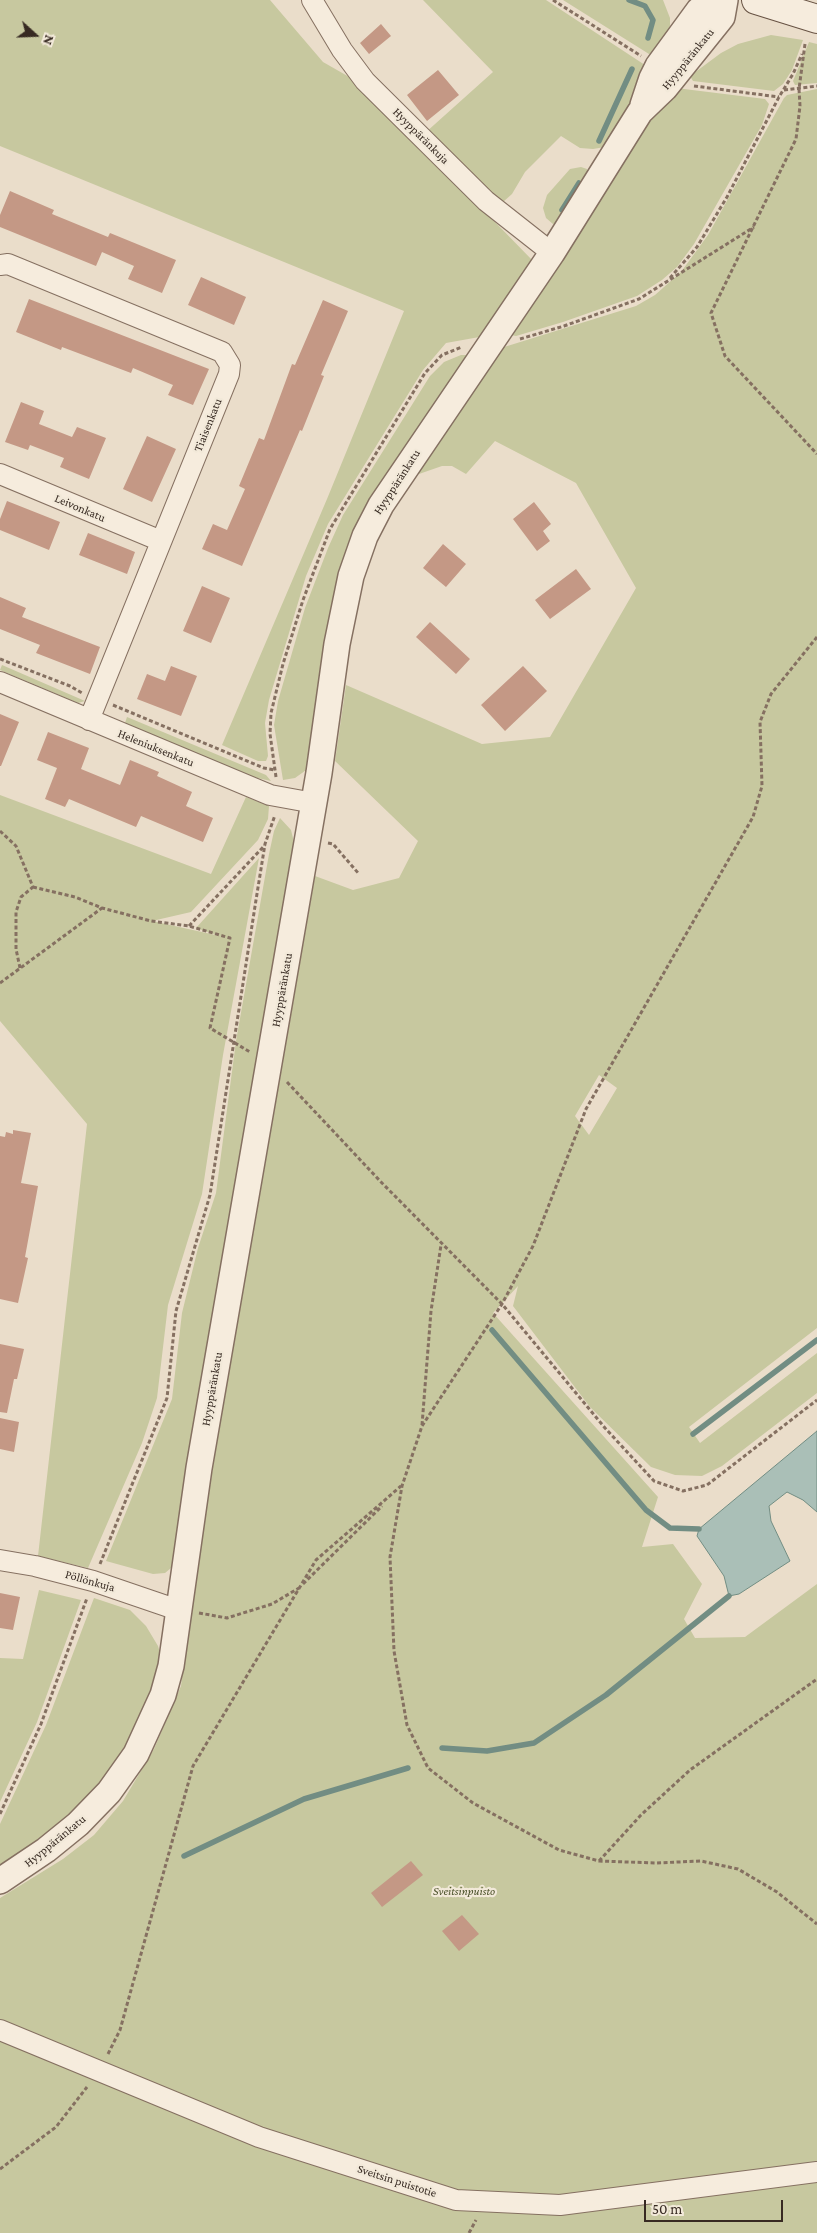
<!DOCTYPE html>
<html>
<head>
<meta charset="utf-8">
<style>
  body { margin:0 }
  #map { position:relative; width:817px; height:2233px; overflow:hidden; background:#eaddca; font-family:"Crimson Pro",serif }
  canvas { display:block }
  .north { position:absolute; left:10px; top:10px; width:50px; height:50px; -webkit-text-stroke:4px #f2e9d9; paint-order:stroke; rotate:110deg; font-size:14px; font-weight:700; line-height:20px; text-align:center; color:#372a22 }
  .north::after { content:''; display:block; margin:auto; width:18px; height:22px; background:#372a22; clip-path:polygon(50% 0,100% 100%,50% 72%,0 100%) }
  .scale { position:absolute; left:644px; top:2200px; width:139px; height:22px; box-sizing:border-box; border:2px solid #372a22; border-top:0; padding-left:6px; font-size:15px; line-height:18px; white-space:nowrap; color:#372a22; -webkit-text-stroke:4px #f2e9d9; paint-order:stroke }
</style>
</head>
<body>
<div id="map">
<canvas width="817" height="2233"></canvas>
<div class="north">N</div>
<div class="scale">50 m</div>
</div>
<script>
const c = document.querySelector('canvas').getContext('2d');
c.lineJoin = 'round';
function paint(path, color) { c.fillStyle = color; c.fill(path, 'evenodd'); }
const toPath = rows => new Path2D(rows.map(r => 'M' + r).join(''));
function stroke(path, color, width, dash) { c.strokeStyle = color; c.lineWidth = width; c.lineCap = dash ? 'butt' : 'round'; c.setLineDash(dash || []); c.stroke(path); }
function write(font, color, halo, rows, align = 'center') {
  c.font = font + ' "Crimson Pro",serif'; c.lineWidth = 4.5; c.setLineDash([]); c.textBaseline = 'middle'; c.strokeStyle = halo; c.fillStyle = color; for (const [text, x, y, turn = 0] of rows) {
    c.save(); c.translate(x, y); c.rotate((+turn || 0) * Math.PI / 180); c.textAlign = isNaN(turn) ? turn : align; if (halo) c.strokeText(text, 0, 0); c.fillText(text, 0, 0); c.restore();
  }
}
const green = toPath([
  [0,0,270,0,323,62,351,78,416,141,534,262,485,336,446,343,423,370,328,524,306,576,269,700,265,723,268,756,266,761,258,761,222,745,327,499,404,311,0,146],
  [423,0,546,0,651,69,605,147,593,149,580,148,561,136,525,172,512,194,503,202,489,197,425,133,493,72],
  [563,0,663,0,670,18,670,26,658,54,649,54],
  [771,35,803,40,792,70,783,84,774,91,693,81,690,76,721,53,738,44],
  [809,42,817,44,817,83,795,85,793,81],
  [676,88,765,99,769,104,762,125,694,244,677,267,662,280,637,296,563,322,516,336,511,335,639,132],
  [817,89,817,1328,689,1427,700,1443,817,1353,817,1393,722,1466,702,1476,675,1475,651,1467,590,1407,513,1306,518,1286,493,1313,658,1497,642,1547,673,1544,702,1584,684,1619,695,1638,745,1637,817,1584,817,2233,0,2233,0,1898,63,1859,94,1835,123,1801,154,1749,181,1686,191,1606,215,1454,315,876,353,890,399,878,418,841,335,761,346,685,482,744,550,737,636,588,576,483,495,441,466,474,452,466,442,466,419,474,416,469,501,348,636,306,655,295,681,272,708,235,784,98,787,95],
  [599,1075,617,1088,589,1135,575,1116],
  [581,167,587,169,588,175,559,223,553,224,546,218,543,208,547,195,570,169],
  [461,355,472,355,372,502,309,768,295,778,283,780,274,725,278,701,305,608,328,548,343,515,430,376,444,362],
  [2,665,85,701,78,703,0,670],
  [127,717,266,775,271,781,253,777,125,723],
  [0,795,211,874,246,797,269,806,268,819,258,840,191,912,152,921,220,936,196,928,259,858,223,1055,202,1194,168,1305,157,1398,142,1443,88,1568,38,1556,87,1124,0,1021],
  [280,818,291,830,294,842,175,1554,171,1568,165,1573,153,1574,106,1561,172,1399,182,1313,198,1248,216,1193,236,1041,269,854,274,831],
  [39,1590,81,1600,37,1722,0,1802,0,1658,23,1659],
  [94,1598,130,1610,146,1626,158,1646,162,1659,158,1680,133,1738,109,1775,79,1810,39,1842,0,1867,0,1824,46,1725]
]);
const water = toPath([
  [817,1431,817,1512,803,1500,787,1492,769,1506,771,1521,790,1561,739,1594,729,1596,724,1576,697,1536,699,1529,817,1431]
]);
const stream = toPath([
  [629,0,645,6,653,20,648,38],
  [599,141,632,69],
  [562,210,579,183],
  [492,1330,646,1510,670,1528,699,1529],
  [693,1434,817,1340],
  [442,1748,487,1751,534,1743,606,1695,729,1596],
  [184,1856,304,1799,408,1768]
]);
const building = toPath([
  [381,24,391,36,369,54,360,43],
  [438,70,459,95,427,121,407,95],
  [10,191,54,210,52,214,108,237,110,233,176,260,162,293,128,279,134,266,102,252,96,266,0,227,0,215],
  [201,277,246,297,234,325,188,305],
  [29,299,209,369,193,405,168,395,173,385,133,368,131,373,62,347,61,350,16,332],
  [323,300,348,311,321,375,324,376,302,431,300,430,242,566,202,549,213,524,227,530,245,489,239,486,259,438,264,440,292,364,295,365],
  [21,402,44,411,39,424,72,437,77,427,106,438,89,479,60,467,64,458,30,445,28,450,5,442],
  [147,436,176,449,152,502,123,489],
  [7,501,60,522,49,550,0,530,0,519],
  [534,502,551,524,543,531,550,541,537,551,513,519],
  [88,533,135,552,127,574,79,555],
  [443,544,466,564,446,587,423,568],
  [576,569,591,589,550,619,535,600],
  [202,586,230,598,211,643,183,631],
  [0,597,26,608,22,617,100,647,90,674,36,653,40,645,0,629],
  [430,622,470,659,456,674,416,637],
  [171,666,197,676,181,716,137,699,147,674,165,681],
  [523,666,547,691,505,731,481,705],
  [0,714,19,722,1,766,0,766],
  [48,732,89,748,81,769,120,785,130,760,159,772,157,776,192,792,186,806,213,818,203,842,141,816,136,827,69,799,65,807,45,799,57,768,37,760],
  [13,1130,31,1133,21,1183,38,1186,25,1257,28,1258,18,1303,0,1299,0,1136,5,1137,6,1132,13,1134],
  [0,1344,24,1349,17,1379,14,1379,7,1413,0,1412],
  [0,1418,19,1422,14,1452,0,1449],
  [0,1593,20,1597,13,1630,0,1628],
  [411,1861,423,1875,382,1907,371,1893],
  [462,1915,479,1934,459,1951,442,1931]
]);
const path = toPath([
  [553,0,641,56],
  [805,44,799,89,800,106,796,139,711,313,725,356,817,454],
  [694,86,779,97],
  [784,90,817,86],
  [670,278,697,247,727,197,779,97,793,74,802,54],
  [520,339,564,326,639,299,754,227],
  [817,637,771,694,760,722,762,786,753,817,586,1109,533,1246,502,1304,422,1426,402,1486,390,1557,394,1651,407,1725,428,1768,473,1803,559,1850,599,1861,656,1863,701,1861,738,1869,777,1892,817,1924],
  [0,659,70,686,82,693],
  [113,705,264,768,275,770],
  [276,777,270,734,271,713,283,664,303,600,330,529,425,373,442,355,462,347],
  [0,831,16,846,33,887],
  [328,843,333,844,359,874],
  [33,887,75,897,102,908,151,921,189,926,230,938,210,1028,250,1052],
  [189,926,265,845],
  [20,968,16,949,16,912,21,897,33,887],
  [0,983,102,908],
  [287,1082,382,1183,502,1304,605,1428,654,1481,683,1491,707,1485,817,1400],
  [422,1425,431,1311,441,1245],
  [100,1564,167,1398,176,1311,210,1195,256,900,265,844,275,815],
  [303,1584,382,1506],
  [199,1613,227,1618,272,1604,299,1588],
  [0,1814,41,1724,87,1598],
  [599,1861,641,1815,690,1770,817,1679],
  [108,2054,120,2030,193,1766,316,1560,401,1486],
  [0,2169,56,2127,87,2087],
  [469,2233,476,2220]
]);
const minor = toPath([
  [312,0,342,50,365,81,486,201,552,253],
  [0,265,8,264,222,352,230,365,229,374,89,720],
  [0,474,161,541],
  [0,682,270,795,314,803],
  [0,1560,35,1566,93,1581,178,1610],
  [0,2030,259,2137,456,2200,560,2205,817,2172]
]);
const tertiary = toPath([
  [643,105,652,78,658,66,699,10,713,0],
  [0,1881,46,1850,78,1824,109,1792,136,1754,163,1695,171,1666,199,1468,319,773,337,644,351,576,365,536,381,505,552,253,640,112,665,88,722,17,725,0]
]);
const secondary = toPath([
  [756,0,817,19]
]);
const streetNames = [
  ["Hyyppäränkatu",688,59,-51],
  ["Hyyppäränkuja",421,136,45],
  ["Tiaisenkatu",208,425,-68],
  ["Hyyppäränkatu",397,482,-57],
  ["Leivonkatu",80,508,23],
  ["Heleniuksenkatu",156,748,22],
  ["Hyyppäränkatu",282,990,-80],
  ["Hyyppäränkatu",212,1389,-80],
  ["Pöllönkuja",90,1581,16],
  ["Hyyppäränkatu",55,1841,-39],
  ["Sveitsin puistotie",397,2181,18]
];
const parkNames = [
  ["Sveitsinpuisto",464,1891]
];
paint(green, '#c7c89f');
paint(water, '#aabfb7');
stroke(water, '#728d83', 1);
stroke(stream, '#728d83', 5.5);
paint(building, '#c49885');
stroke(minor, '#857061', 22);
stroke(tertiary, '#857061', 28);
stroke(secondary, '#675243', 30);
stroke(path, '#857061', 3, [4, 2.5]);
stroke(minor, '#f6ecdd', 20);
stroke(tertiary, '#f6ecdd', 25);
stroke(secondary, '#f6ecdd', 28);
write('12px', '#372a22', '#f2e9d9', streetNames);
write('italic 12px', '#4c522b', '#f2e9d9', parkNames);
</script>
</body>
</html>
